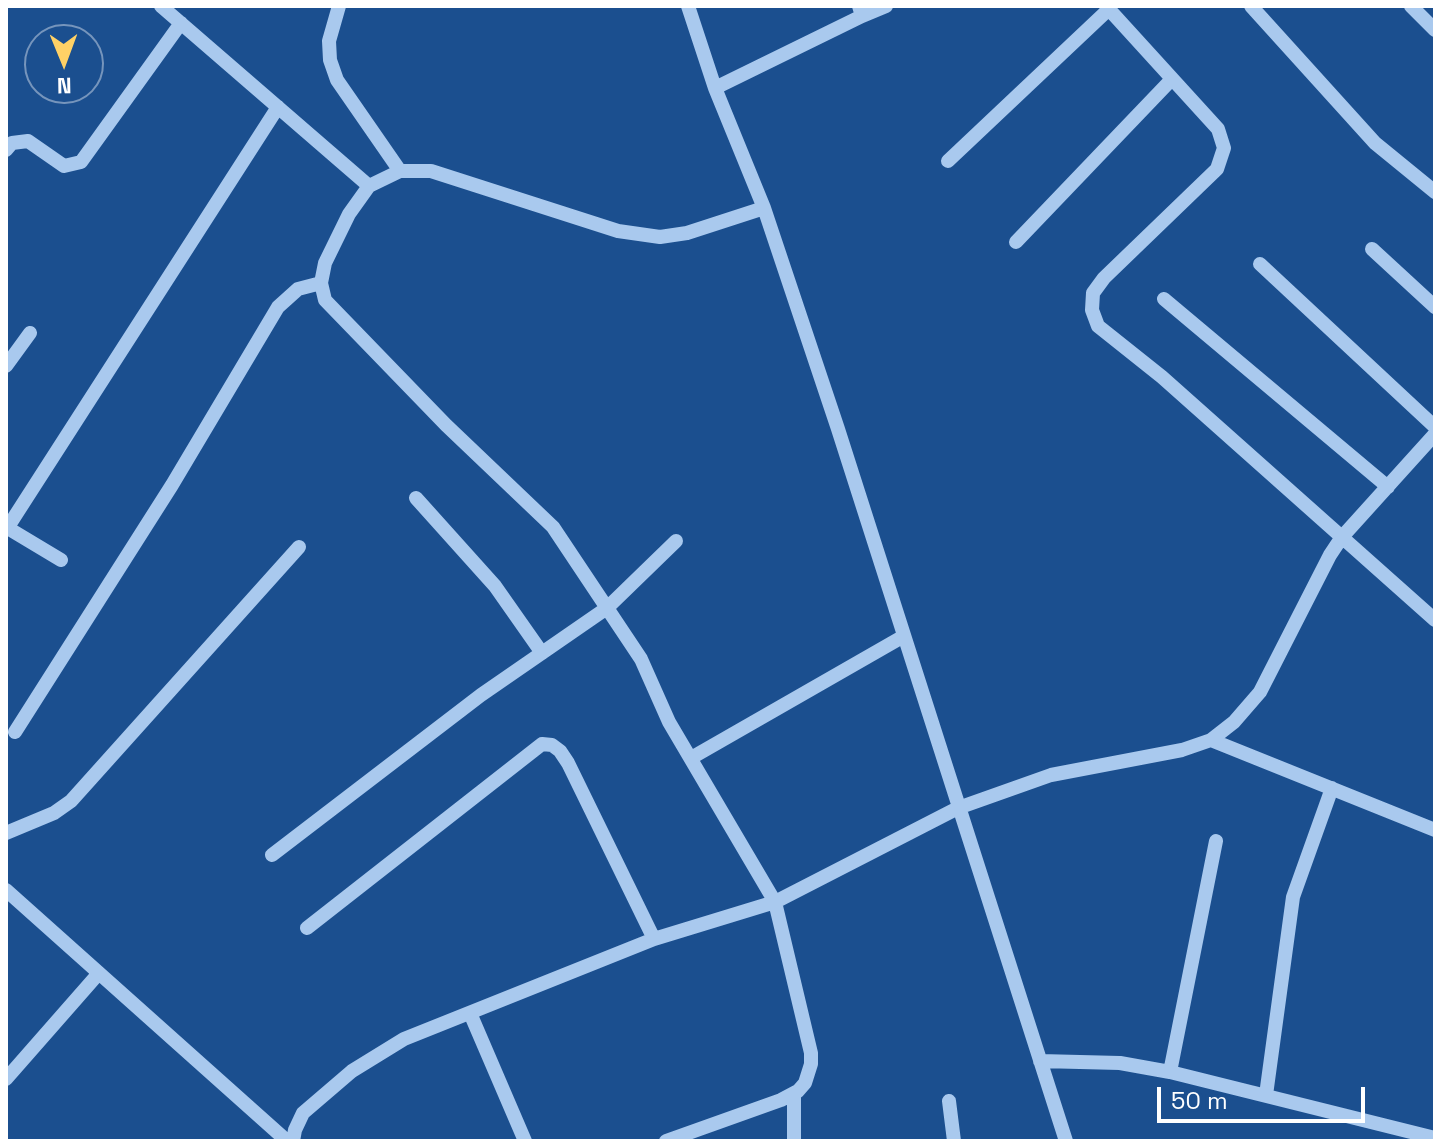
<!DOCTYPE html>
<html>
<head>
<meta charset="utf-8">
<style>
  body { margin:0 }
  #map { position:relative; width:1441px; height:1147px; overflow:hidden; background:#1b4f8f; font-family:"Space Grotesk",sans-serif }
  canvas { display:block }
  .frame { position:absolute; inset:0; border:8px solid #fff; pointer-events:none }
  .north { position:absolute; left:24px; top:24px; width:80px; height:80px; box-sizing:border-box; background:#1b4f8f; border:2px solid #7695bc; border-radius:50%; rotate:179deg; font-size:22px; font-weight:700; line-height:32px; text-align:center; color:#fff }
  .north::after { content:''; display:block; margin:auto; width:28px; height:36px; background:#ffd166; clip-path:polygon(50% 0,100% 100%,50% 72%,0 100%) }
  .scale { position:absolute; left:1157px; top:1087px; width:208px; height:36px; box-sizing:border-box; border:4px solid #fff; border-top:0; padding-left:10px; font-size:24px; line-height:28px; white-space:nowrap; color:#fff; -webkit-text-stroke:6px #1b4f8f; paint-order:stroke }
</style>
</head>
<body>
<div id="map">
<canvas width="1441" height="1147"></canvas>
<div class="frame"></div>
<div class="north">N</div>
<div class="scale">50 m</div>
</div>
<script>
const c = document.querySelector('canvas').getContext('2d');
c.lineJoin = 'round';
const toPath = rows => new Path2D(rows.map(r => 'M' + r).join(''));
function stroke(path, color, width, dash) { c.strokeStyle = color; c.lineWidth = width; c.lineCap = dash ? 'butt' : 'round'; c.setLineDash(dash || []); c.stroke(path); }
const minor = toPath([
  [161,6,369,186],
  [339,6,329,41,330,60,337,80,400,171],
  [688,6,715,88,764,208,838,429,1066,1141],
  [1106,6,1218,129,1224,148,1217,169,1104,278,1093,293,1092,310,1098,326,1162,377,1435,620],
  [1251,6,1375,143,1435,192],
  [1411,6,1435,30],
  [862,16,886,6],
  [715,88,862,16,859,6],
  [6,150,12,143,28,141,64,166,81,162,181,23],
  [948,161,1109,9],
  [1016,242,1172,79],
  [1372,249,1435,307],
  [1260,264,1435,427],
  [1164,299,1388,487],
  [6,366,30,333],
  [416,498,495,586,542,653],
  [6,527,61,560],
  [6,530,278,107],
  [15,732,172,485,278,307,298,289,321,283],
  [1211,740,1435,830],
  [691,758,904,636],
  [6,833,54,813,71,801,299,547],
  [272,855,481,695,607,608,676,541],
  [6,890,287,1141],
  [307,928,542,744,552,745,560,751,568,763,654,939],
  [470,1013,525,1141],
  [1040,1061,1120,1063,1170,1072,1435,1138],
  [1170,1072,1216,841],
  [6,1079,99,973],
  [794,1094,794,1141],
  [1266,1095,1293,897,1332,788],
  [949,1101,954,1141],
  [293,1141,295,1130,303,1113,352,1071,404,1039,654,939,775,902,958,808,1051,775,1182,750,1211,740,1234,722,1260,692,1330,555,1342,537,1435,434],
  [666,1141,781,1100,798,1091,805,1083,811,1064,811,1053,775,902,669,722,641,659,553,527,446,425,325,300,321,283,325,263,349,214,369,186,400,171,431,171,618,231,660,237,687,233,764,208]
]);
stroke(minor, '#a9c9ee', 14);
</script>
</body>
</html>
